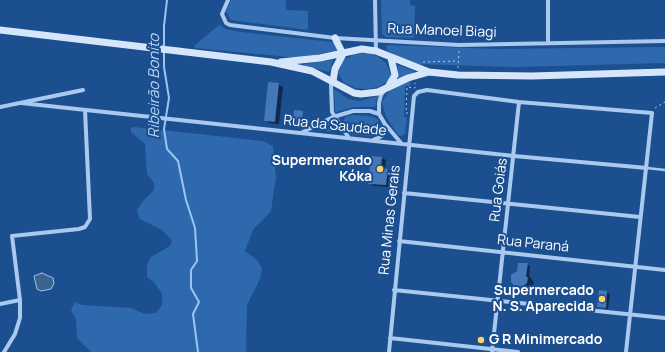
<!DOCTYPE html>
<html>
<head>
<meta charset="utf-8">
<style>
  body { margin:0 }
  canvas { display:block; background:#1b4f8f }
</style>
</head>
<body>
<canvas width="665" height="352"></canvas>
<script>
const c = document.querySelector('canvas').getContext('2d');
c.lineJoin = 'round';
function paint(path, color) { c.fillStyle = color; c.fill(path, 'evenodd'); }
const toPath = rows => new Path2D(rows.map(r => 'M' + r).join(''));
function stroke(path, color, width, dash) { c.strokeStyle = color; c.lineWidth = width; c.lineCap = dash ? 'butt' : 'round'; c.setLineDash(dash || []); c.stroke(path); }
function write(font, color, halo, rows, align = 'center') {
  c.font = font + ' Manrope,sans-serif'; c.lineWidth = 4; c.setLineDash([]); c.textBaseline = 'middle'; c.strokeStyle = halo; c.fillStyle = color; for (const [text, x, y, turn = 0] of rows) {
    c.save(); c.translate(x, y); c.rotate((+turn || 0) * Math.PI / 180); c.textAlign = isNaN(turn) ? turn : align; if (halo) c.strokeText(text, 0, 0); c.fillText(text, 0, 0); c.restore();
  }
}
const green = toPath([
  [231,0,286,0,286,10,308,11,308,30,231,20,226,11],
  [381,0,410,0,410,5,415,6,414,38,386,37,382,34],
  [219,25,226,29,241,32,332,42,337,45,338,50,300,58,195,48,194,46],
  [387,45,496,49,665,47,665,63,515,67,415,64,397,58,386,49],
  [367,53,377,56,386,63,391,75,387,82,378,87,366,89,355,88,344,83,338,73,343,60,356,54],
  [333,60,329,72,304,66,304,64],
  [398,65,414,71,414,73,398,79],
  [411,79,410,86,405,86,404,117,407,117,405,134,401,136,398,135,386,117,382,102,389,91],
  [334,89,348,99,359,101,378,96,375,107,354,107,336,112,335,111],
  [351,115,370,116,376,118,381,125,378,134,371,136,349,134,342,125,345,117],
  [331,121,336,129,335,132,316,130],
  [134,127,263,141,273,146,276,177,271,211,253,230,245,251,258,261,262,269,260,279,247,305,246,352,91,352,77,338,76,319,71,310,75,302,82,305,131,308,145,314,156,313,162,305,162,294,154,282,147,277,147,265,151,257,170,246,172,240,162,230,140,219,137,210,144,200,154,190,154,183,147,174,145,144,131,132,131,128]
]);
const water = toPath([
  [42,273,53,278,54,283,51,289,41,291,37,289,34,276,42,273]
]);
const shadow = toPath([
  [278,84,283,87,279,124,269,123,265,120],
  [302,112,302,126,295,126],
  [382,158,386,160,385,169,392,172,390,187,374,186,369,183],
  [527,264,530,266,529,276,534,282,533,287,528,291,523,291,517,287],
  [600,291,610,294,608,309,598,307]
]);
const stream = toPath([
  [167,0,164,26,164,67,169,98,164,129,167,149,178,161,186,200,195,228,197,261,191,270,191,288,199,302,193,314,198,352]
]);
const building = toPath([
  [268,82,279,83,275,122,264,121],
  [294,110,303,111,301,126,293,126],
  [371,156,382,157,381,168,388,169,386,185,368,184],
  [518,263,528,263,526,276,528,278,527,283,521,288,516,288,511,282,511,275,517,271],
  [599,290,607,291,606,308,597,307]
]);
const path = toPath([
  [423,62,458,61],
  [458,68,459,51],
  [655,108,665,102],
  [408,113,406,113,407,87,415,88,415,83]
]);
const service = toPath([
  [647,168,665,170]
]);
const minor = toPath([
  [228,0,222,14,226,23,230,25,335,38,459,45,665,41],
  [375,0,376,51],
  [548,43,548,0],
  [333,81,331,85,332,112,349,138],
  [384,91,381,95,379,103,379,114,385,124,401,143],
  [21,103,514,156,647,168],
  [0,107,83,90],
  [301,133,333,117,353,111,370,111,379,114],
  [373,140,382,136,385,124],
  [404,193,640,217],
  [399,241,665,270],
  [394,290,665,318],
  [0,304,20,300],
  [390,338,518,352],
  [4,352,15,334,20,318,20,300,12,236,79,229,85,227,90,219,85,110],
  [389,352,414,96,418,92,427,90,519,102,652,113,626,352],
  [492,352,519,102]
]);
const secondary = toPath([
  [0,30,271,62,312,71,354,93,361,94,378,92,408,78,429,72],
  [335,38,343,54],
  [281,62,320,58,362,49,376,51,429,72,458,75,532,76,665,72],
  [333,81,335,69,343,54],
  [388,87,395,75,391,58]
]);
const markers = [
  [380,169,4,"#ffd166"],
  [602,299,4,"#ffd166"],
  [481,340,4,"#ffd166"]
];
const streetNames = [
  ["Rua Manoel Biagi",442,31,2],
  ["Rua da Saudade",335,126,6],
  ["Rua Goiás",499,190,-83],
  ["Rua Minas Gerais",390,220,-84],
  ["Rua Paraná",533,244,6]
];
const poiNames = [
  ["Supermercado",372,161],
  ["Kóka",372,177],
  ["Supermercado",594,291],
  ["N. S. Aparecida",594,307],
  ["G R Minimercado",489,340,"left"]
];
const waterNames = [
  ["Ribeirão Bonito",155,86,-90]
];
paint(green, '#2e69ad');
paint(water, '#3c6290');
stroke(water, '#9cc4f0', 1);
paint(shadow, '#0007');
stroke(stream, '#9cc4f0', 2);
paint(building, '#4478b7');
stroke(path, '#a9c9ee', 1, [2, 3]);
stroke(service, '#a9c9ee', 2.5);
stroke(minor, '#a9c9ee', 4);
stroke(secondary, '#d6e6fa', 7);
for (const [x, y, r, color] of markers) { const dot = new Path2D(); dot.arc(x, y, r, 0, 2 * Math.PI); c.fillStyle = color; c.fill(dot); stroke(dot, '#1b4f8f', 1.5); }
write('14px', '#fff', '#1b4f8f', streetNames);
write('bold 14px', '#fff', '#1b4f8f', poiNames, 'right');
write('italic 15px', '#b5d3f5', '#1b4f8f', waterNames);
</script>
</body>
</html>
